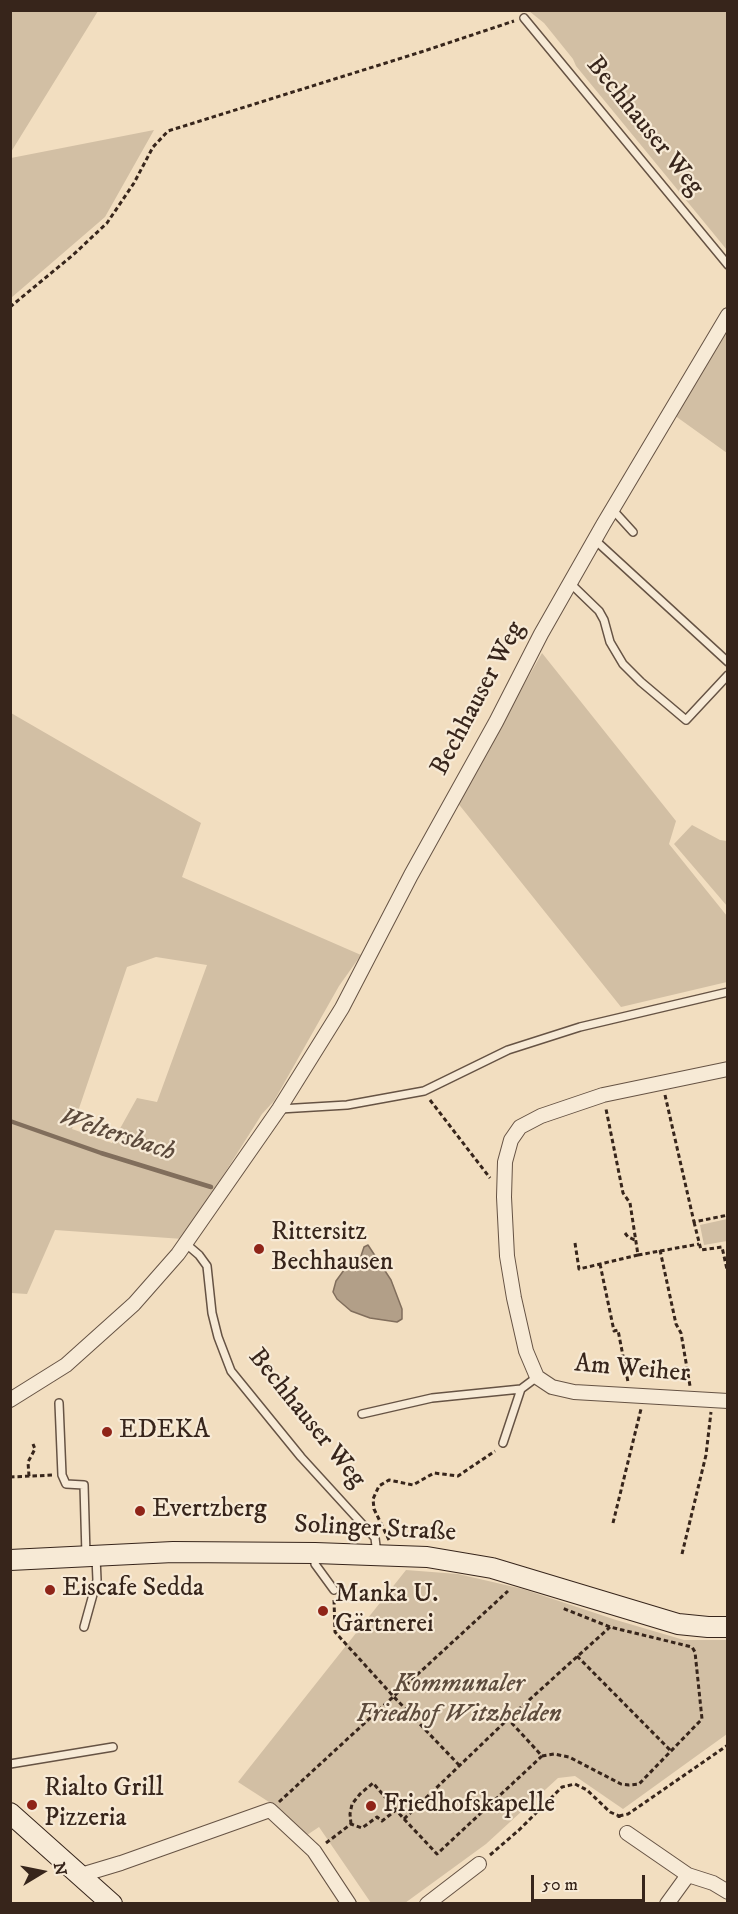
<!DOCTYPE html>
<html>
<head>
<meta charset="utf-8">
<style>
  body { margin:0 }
  #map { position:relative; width:738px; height:1914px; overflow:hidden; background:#f2dec0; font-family:"IM FELL DW Pica",serif }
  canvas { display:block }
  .frame { position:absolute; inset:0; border:12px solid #37251b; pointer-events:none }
  .north { position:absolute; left:12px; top:1842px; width:60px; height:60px; -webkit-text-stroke:4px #f7ead6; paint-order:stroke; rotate:80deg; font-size:16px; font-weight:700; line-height:24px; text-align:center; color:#37251b }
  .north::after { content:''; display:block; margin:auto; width:21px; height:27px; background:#37251b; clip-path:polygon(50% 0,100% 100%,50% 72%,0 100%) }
  .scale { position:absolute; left:531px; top:1875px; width:114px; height:27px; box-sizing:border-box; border:3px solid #37251b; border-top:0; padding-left:8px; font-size:18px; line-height:21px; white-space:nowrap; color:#37251b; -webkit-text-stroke:4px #f7ead6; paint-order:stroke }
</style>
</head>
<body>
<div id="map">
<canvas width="738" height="1914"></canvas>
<div class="frame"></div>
<div class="north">N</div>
<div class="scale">50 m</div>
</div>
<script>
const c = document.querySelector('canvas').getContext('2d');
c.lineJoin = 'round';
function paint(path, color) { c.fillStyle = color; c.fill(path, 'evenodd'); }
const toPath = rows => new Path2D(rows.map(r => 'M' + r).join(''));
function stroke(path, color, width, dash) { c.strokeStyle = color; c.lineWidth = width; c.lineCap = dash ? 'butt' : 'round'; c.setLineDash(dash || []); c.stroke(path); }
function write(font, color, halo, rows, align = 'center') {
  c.font = font + ' "IM FELL DW Pica",serif'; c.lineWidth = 4.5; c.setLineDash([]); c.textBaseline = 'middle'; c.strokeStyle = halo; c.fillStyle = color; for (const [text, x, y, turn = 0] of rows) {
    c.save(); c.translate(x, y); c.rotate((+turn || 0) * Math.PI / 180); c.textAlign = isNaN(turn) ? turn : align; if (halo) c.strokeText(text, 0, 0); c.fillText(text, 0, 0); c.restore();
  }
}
const green = toPath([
  [11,10,98,11,11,152,10,11],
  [529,11,727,11,727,250,576,66,573,59,544,23],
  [154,130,105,217,11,298,11,158],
  [727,327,727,453,674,415],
  [542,653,676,821,669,844,727,916,727,982,621,1007,457,802],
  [11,713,201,823,182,877,361,955,339,986,274,1101,262,1114,183,1239,55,1230,27,1294,11,1293],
  [156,957,207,965,157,1102,137,1098,112,1143,72,1129,127,967],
  [692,825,720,840,727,841,727,906,674,844],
  [727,1219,727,1241,704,1245,700,1225],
  [406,1570,458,1574,523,1589,616,1620,684,1640,727,1640,727,1734,623,1809,575,1776,558,1778,486,1844,405,1903,371,1903,319,1827,307,1835,269,1802,238,1782]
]);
const water = toPath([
  [368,1245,391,1280,402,1309,402,1319,397,1322,370,1318,351,1311,337,1299,333,1292,336,1281,344,1270,361,1256,364,1247,368,1245]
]);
const stream = toPath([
  [10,1121,101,1153,211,1187]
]);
const path = toPath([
  [10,307,73,255,107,223,134,183,153,147,168,131,421,52,514,21],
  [665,1095,694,1222,728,1215],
  [430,1100,490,1178],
  [694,1222,701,1250,722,1247,728,1274],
  [625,1233,628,1237,635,1240],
  [575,1243,579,1269,638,1255,630,1203,623,1193,606,1109],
  [660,1250,676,1324,681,1333,690,1386],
  [638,1255,699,1244],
  [600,1264,614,1331,618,1330,628,1382],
  [29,1476,28,1462,35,1449,33,1444],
  [10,1477,54,1475],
  [613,1523,641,1409],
  [389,1540,374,1509,373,1499,379,1486,389,1480,413,1485,434,1473,458,1476,495,1451],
  [682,1554,706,1455,711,1412],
  [334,1600,335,1632,394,1697,459,1765],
  [577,1656,671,1751],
  [542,1756,554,1754,569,1757,621,1784,629,1785,639,1784,702,1719,695,1652,692,1647,610,1627,562,1608],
  [279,1802,508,1591],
  [619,1816,628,1814,728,1745],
  [404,1819,508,1719,610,1627],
  [351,1824,350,1814,352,1804,360,1794,373,1783,404,1819,437,1854,542,1756,508,1719],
  [326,1843,351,1824,362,1828,377,1817,382,1821,396,1810],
  [490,1855,519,1830,562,1787,575,1784,587,1790,610,1812,619,1816,619,1821]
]);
const service = toPath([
  [524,18,728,265],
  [613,510,633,532],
  [595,540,728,662],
  [570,583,599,611,604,620,610,642,623,664,641,682,686,720,728,675],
  [280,1109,347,1105,424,1091,508,1050,580,1027,728,992],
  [185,1243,199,1255,207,1266,212,1313,218,1337,231,1371,301,1457,375,1538,377,1554],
  [59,1403,62,1475,66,1484,84,1485,86,1555],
  [362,1414,432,1398,521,1389,537,1377],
  [503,1443,521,1389],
  [315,1555,315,1564,334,1590],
  [84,1627,97,1580,96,1557],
  [10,1764,113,1747]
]);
const minor = toPath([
  [728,1069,603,1095,541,1116,520,1127,511,1140,505,1162,504,1197,507,1256,514,1298,526,1351,537,1377,552,1387,574,1392,728,1401],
  [10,1400,66,1365,134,1304,178,1254,279,1109,342,1008,411,875,496,722,541,634,603,525,728,315],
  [627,1833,688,1875,713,1883,728,1892],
  [81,1875,121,1863,270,1810,314,1851,349,1904],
  [427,1904,479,1864],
  [667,1904,688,1875]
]);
const secondary = toPath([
  [10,1560,173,1552,315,1553,427,1557,492,1568,678,1624,708,1627,728,1627],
  [10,1813,112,1904]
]);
const markers = [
  [259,1249,6,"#8f2418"],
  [107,1432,6,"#8f2418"],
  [140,1511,6,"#8f2418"],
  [50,1590,6,"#8f2418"],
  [323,1611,6,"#8f2418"],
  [32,1805,6,"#8f2418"],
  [371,1806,6,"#8f2418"]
];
const streetNames = [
  ["Bechhauser Weg",644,127,51],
  ["Bechhauser Weg",479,699,-62],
  ["Am Weiher",632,1370,5],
  ["Bechhauser Weg",306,1419,51],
  ["Solinger Straße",375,1530,3]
];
const poiNames = [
  ["Rittersitz",271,1234],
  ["Bechhausen",271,1264],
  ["EDEKA",119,1432],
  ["Evertzberg",152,1511],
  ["Eiscafe Sedda",62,1590],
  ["Manka U.",335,1596],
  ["Gärtnerei",335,1626],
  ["Rialto Grill",44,1790],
  ["Pizzeria",44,1820],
  ["Friedhofskapelle",383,1806]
];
const parkNames = [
  ["Kommunaler",459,1686],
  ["Friedhof Witzhelden",459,1716]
];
const waterNames = [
  ["Weltersbach",117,1136,18]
];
paint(green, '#d2bfa4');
paint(water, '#b29f88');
stroke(water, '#816e5c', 1.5);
stroke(stream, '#816e5c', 4.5);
stroke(service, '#665344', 10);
stroke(minor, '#665344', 16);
stroke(secondary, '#37251b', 22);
stroke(path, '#37251b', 3, [4.5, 3]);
stroke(service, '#f7ead6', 7);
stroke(minor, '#f7ead6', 14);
stroke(secondary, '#f7ead6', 20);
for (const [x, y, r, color] of markers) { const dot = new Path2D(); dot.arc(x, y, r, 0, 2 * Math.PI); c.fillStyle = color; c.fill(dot); stroke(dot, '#f7ead6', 2); }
write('26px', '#37251b', '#f7ead6', streetNames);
write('26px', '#37251b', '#f7ead6', poiNames, 'left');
write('italic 26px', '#5e4c3d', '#f7ead6', parkNames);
write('italic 27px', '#5c4a3c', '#f7ead6', waterNames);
</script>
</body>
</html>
